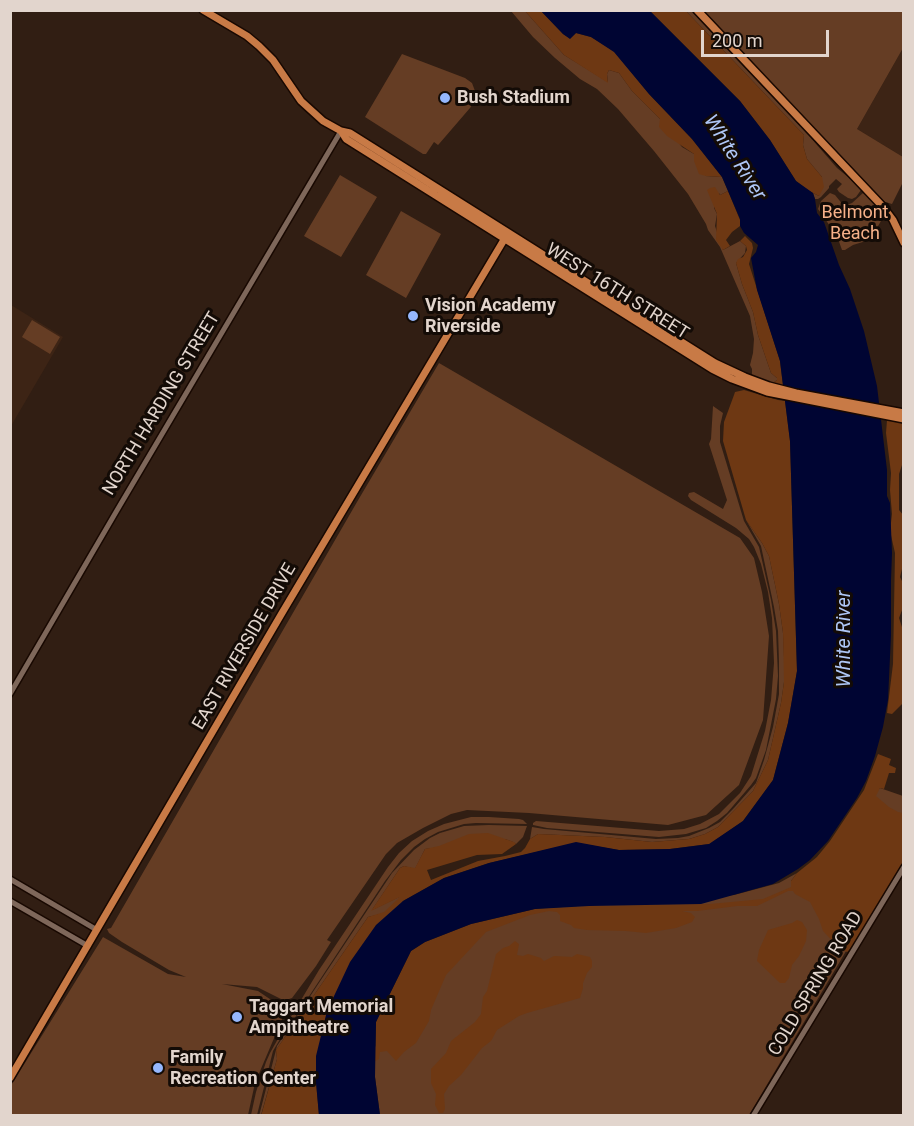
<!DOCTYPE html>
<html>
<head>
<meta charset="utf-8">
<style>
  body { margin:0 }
  #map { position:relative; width:914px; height:1126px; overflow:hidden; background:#311e13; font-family:Roboto,sans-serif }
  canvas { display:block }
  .frame { position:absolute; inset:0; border:12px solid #e2d5cd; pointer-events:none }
  .scale { position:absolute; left:701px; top:30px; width:128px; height:27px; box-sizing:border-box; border:3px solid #e2d5cd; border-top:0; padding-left:8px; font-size:18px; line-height:21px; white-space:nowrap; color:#e2d5cd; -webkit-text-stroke:4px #130b06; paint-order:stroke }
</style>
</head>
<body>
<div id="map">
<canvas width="914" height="1126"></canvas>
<div class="frame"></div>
<div class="scale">200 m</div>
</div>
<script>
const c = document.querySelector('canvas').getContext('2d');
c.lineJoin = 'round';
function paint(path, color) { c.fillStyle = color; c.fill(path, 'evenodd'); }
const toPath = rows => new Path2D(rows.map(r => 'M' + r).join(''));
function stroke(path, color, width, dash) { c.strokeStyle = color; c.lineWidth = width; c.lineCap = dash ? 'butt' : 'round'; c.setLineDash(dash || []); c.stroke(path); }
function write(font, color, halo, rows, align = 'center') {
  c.font = font + ' Roboto,sans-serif'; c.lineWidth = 6; c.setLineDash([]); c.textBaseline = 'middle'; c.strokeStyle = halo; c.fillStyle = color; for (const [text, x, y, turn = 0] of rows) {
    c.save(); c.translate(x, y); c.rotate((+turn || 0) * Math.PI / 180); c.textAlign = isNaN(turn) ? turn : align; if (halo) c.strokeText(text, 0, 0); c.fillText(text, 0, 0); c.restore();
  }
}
const built = toPath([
  [903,48,903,157,857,129],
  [11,305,63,337,11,426]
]);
const green = toPath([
  [511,11,525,11,564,55,608,82,607,74,609,70,619,73,632,91,660,119,682,147,694,154,706,176,722,177,728,191,720,195,719,193,714,208,717,214,715,226,723,250,740,241,746,246,745,253,736,263,742,284,753,312,758,335,771,373,777,378,777,380,773,383,752,376,752,369,750,365,753,353,754,339,750,316,720,247,708,230,706,224,688,194,654,151,618,109,597,89,580,79,555,58,533,37],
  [686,11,691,11,810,137,837,168,848,177,861,190,856,197,852,199,848,198,839,192,837,189,842,184,836,179,829,186,829,188,821,197,818,199,815,199,813,193,819,196,822,177,807,159,803,145,804,135],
  [702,11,903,11,903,48,857,129,903,157,903,182,892,204,885,202],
  [402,54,465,78,472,83,475,91,476,99,470,108,439,144,438,145,434,142,426,154,423,154,365,117],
  [340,175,377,197,341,257,304,236],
  [830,193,835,195,844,206,852,203,863,193,865,194,888,218,885,218,881,221,871,238,866,241,853,245,845,250,842,250,837,236,818,209,821,201],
  [401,211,441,234,406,298,366,275],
  [32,320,60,337,50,354,22,337],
  [439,363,740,538,754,558,762,592,769,636,763,720,739,785,706,815,668,825,529,813,467,810,451,814,423,828,397,843,386,854,327,940,331,942,316,966,292,998,286,1000,283,1000,257,987,222,984,258,991,286,1010,255,1083,248,1115,11,1115,10,1087,103,937,168,974,186,977,169,970,122,942,109,933,107,929,111,928,357,502],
  [713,406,723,413,720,426,720,442,744,521,759,547,771,600,776,631,778,676,776,699,766,750,756,778,751,785,727,813,717,821,706,828,686,834,659,837,547,828,533,825,533,823,536,821,659,831,684,829,700,824,719,814,740,793,751,776,765,731,771,700,774,663,772,618,768,592,761,564,754,547,749,539,736,528,691,500,688,496,689,493,694,492,723,509,727,500,709,444,711,439],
  [746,520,762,543,769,556,779,604,783,633,784,657,784,682,781,703,768,760,753,791,718,827,705,834,689,839,652,842,605,837,538,834,530,839,532,827,544,829,656,839,678,838,689,836,709,828,720,822,734,808,756,783,764,760,773,727,779,694,779,662,778,631,774,607,761,546],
  [880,788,903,796,903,855,749,1115,380,1115,375,1077,375,1047,449,943,535,909,734,895,779,883,797,873,791,881,791,886],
  [471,817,489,817,519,819,523,820,527,824,476,823,464,824,438,832,425,839,414,847,401,860,385,881,294,1019,291,1021,289,1020,319,970,388,867,399,853,412,841,428,831,444,824],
  [489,825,527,826,523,837,516,844,513,842,505,839,425,849,415,869,404,866,400,868,372,910,403,895,390,912,368,917,276,1050,277,1059,261,1115,259,1116,277,1046,392,873,414,850,430,838,440,833,464,826],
  [288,1021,289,1024,273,1051,257,1115,251,1115,256,1092,266,1062,270,1053]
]);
const forest = toPath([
  [525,11,541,11,563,34,570,38,576,33,591,37,614,51,649,94,692,139,722,177,706,176,699,174,694,161,694,154,667,136,659,127,660,119,632,91,619,73,609,70,607,74,608,83,564,55],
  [650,11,686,11,804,135,803,145,807,159,822,177,824,187,819,196,809,191,796,181,770,140,740,101],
  [715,187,720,195,728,191,740,220,740,226,732,232,726,240,730,246,723,250,716,240,717,214,707,190,710,188],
  [745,236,752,243,753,248,749,264,780,361,783,386,773,383,777,380,777,378,771,373,758,335,753,312,742,284,736,263,738,259,743,257,747,250,746,246,740,241],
  [744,390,778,400,785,401,790,441,797,671,788,723,773,780,743,821,710,844,670,849,619,850,576,843,489,863,444,878,403,901,316,1082,319,1115,261,1116,277,1059,276,1050,368,917,384,912,400,897,371,911,400,868,404,866,415,868,425,849,439,846,469,834,488,833,514,842,516,844,502,854,477,855,427,870,431,880,478,861,505,856,521,852,525,848,530,839,538,834,605,837,652,842,689,839,705,834,718,827,753,791,768,760,781,703,784,682,783,633,779,604,769,556,762,543,746,520,723,441,724,422,734,395,735,392],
  [887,420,904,423,902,438,903,462,899,474,899,510,904,516,903,565,900,577,903,583,904,605,899,618,903,630,903,694,902,704,892,714,887,713,893,664,895,553,890,531,892,514,890,490,891,473,886,433],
  [878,754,891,759,889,765,896,768,895,773,889,773,884,789,880,788,876,796,889,807,898,812,903,813,903,862,853,947,847,952,839,948,823,931,819,919,810,902,795,894,793,891,788,891,757,906,737,906,697,911,682,911,691,913,695,917,692,922,676,928,646,933,626,931,587,930,574,928,571,925,560,921,560,915,557,912,549,911,530,915,486,932,446,975,431,1010,429,1021,416,1043,404,1052,396,1061,387,1051,380,1052,379,1059,375,1061,376,1022,411,951,425,942,471,924,535,909,589,906,710,904,763,899,791,887,791,881,797,873,817,857,830,841,864,790],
  [797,920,802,922,807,930,806,941,799,956,792,965,789,978,785,983,780,983,757,961,759,950,768,930,792,923],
  [515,941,519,944,517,955,523,956,528,954,541,958,544,961,554,956,572,957,577,954,590,957,592,961,592,967,587,973,583,983,583,988,580,998,527,1013,519,1016,497,1030,491,1041,482,1048,461,1075,449,1086,444,1094,445,1109,443,1113,439,1113,435,1105,436,1094,431,1083,431,1069,446,1053,451,1041,475,1022,481,1014,483,997,487,991,496,954,503,948,509,946]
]);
const water = toPath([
  [541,11,650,11,740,101,770,140,796,181,813,193,815,199,817,213,824,222,839,265,850,289,864,331,877,386,887,470,887,496,890,503,892,553,891,580,891,635,888,700,883,727,875,756,866,781,857,798,828,841,810,860,798,869,773,884,701,904,589,906,535,909,471,924,425,942,411,951,376,1022,375,1077,380,1115,319,1116,316,1082,316,1056,327,1011,350,962,376,925,403,901,444,878,489,863,576,842,619,850,670,849,709,844,743,821,773,780,788,723,797,671,790,441,780,361,757,290,751,258,756,252,758,245,744,233,740,226,740,219,722,177,692,139,649,94,614,52,591,37,576,33,570,39,563,34]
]);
const minor = toPath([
  [10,694,116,512,341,131],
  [10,879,97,930],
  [10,901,88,946],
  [753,1116,904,867]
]);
const major = toPath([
  [203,10,247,36,259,46,273,60,301,101,323,121,341,131,350,133,715,363,745,377,769,386,796,393,904,413],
  [697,10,884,208,893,220,904,243],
  [341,131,346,139,712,369,732,379,767,392,904,419],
  [10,1078,282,613,508,233]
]);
const markers = [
  [445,98,6,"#95b7fd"],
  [413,316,6,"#95b7fd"],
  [237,1017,6,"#95b7fd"],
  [158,1068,6,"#95b7fd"]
];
const poiNames = [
  ["Bush Stadium",457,98],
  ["Vision Academy",425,306],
  ["Riverside",425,327],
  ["Taggart Memorial",249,1007],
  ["Ampitheatre",249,1028],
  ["Family",170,1058],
  ["Recreation Center",170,1079]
];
const parkNames = [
  ["Belmont",855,213],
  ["Beach",855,234]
];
const streetNames = [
  ["WEST 16TH STREET",617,292,32],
  ["NORTH HARDING STREET",162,404,-59],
  ["EAST RIVERSIDE DRIVE",245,647,-60],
  ["COLD SPRING ROAD",816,984,-59]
];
const waterNames = [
  ["White River",734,158,57],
  ["White River",845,639,-90]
];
paint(built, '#3d2415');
paint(green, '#653d24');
paint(forest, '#6e3813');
paint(water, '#000533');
stroke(minor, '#180801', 8);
stroke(major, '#180801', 10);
stroke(minor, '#7e675a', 5);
stroke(major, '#c87a46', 7);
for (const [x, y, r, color] of markers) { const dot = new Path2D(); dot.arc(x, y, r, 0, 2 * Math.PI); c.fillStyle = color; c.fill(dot); stroke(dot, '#130b06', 2); }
write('bold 18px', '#e2d5cd', '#130b06', poiNames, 'left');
write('18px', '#f6b189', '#130b06', parkNames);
write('18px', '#e2d5cd', '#130b06', streetNames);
write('italic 20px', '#aec6f5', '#130b06', waterNames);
</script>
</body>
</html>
